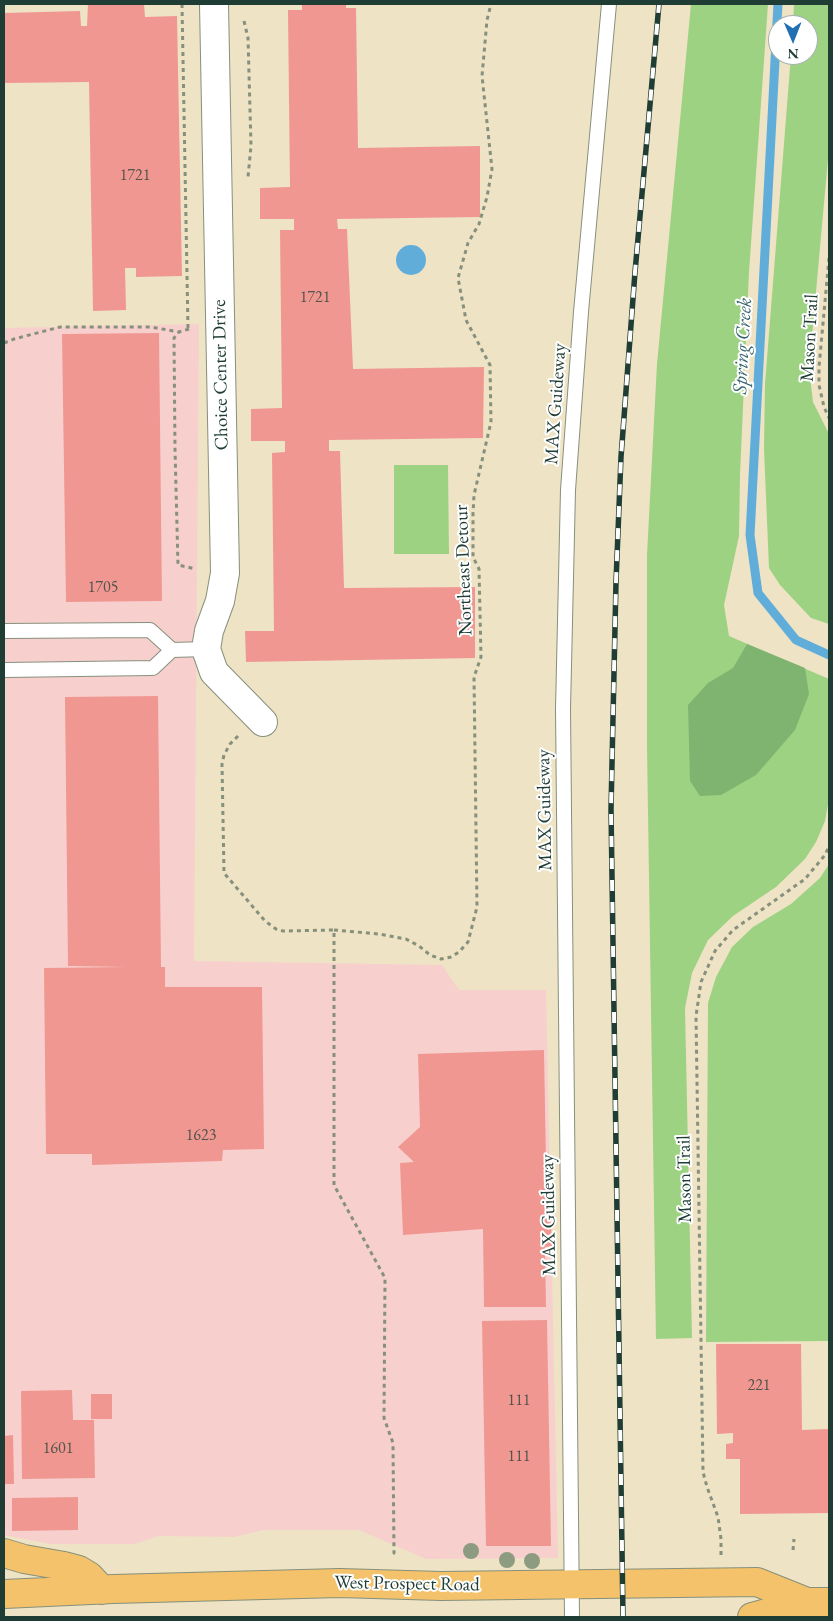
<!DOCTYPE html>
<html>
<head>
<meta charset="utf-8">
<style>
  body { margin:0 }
  #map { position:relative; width:833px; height:1621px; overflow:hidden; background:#eee3c5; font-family:"EB Garamond",serif }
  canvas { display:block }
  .frame { position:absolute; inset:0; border:5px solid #1f3d34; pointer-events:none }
  .north { position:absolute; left:768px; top:15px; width:50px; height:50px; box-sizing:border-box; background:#fff; border:1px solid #a5b1ae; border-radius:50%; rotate:179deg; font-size:14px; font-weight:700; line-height:20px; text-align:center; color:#1f3d34 }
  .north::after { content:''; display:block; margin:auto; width:18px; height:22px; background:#1f6fb2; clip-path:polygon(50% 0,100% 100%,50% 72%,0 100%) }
</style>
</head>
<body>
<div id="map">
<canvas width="833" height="1621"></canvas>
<div class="frame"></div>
<div class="north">N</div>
</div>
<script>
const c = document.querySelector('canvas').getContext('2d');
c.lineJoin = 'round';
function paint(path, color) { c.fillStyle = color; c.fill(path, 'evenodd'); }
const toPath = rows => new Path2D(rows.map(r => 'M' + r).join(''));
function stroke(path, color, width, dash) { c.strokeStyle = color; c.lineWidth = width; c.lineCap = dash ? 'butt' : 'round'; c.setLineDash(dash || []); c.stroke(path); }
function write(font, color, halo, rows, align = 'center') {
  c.font = font + ' "EB Garamond",serif'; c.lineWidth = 4; c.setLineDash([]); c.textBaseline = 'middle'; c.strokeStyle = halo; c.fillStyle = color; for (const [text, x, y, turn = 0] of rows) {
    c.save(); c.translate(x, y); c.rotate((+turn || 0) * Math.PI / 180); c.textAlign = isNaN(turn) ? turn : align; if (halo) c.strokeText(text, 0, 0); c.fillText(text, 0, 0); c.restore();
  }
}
const built = toPath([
  [199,324,194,961,442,965,459,990,546,990,558,1558,426,1559,359,1530,263,1530,234,1537,159,1536,135,1544,50,1544,4,1535,4,328]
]);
const green = toPath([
  [691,4,768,4,749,272,740,474,739,536,724,605,729,636,829,679,829,799,825,821,816,842,805,859,776,887,733,916,708,940,692,973,685,1008,692,1338,656,1339,647,746,647,555,657,364],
  [794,4,829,4,829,148,809,369,813,402,829,434,829,624,811,618,780,585,769,568,764,449,765,384,791,55,808,55,808,25,793,25],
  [394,465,448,465,449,554,394,554],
  [829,864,829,1341,706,1342,708,1003,716,977,732,947,753,927,791,904,820,878]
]);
const forest = toPath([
  [747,644,805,668,809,694,795,730,756,775,721,795,700,796,690,781,688,705,708,683,733,668]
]);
const water = toPath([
  '396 260a15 15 0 1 1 30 0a15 15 0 1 1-30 0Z'
]);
const stream = toPath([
  [778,4,750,535,758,593,796,640,829,655]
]);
const building = toPath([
  [88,4,144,4,145,17,177,16,182,276,136,277,136,268,125,268,126,310,93,311,89,82,4,83,4,13,80,11,81,26,87,26],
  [302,4,346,4,346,8,356,8,358,148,480,146,480,217,337,219,338,229,347,229,353,369,484,367,483,438,329,440,329,451,340,451,344,588,475,587,475,658,246,662,245,631,274,631,272,453,285,452,285,441,251,441,251,409,282,408,280,230,294,230,294,219,260,219,260,188,290,187,288,10,302,10],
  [159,333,162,601,66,602,62,334],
  [158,696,161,967,165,967,165,987,262,987,264,1149,223,1150,222,1161,92,1165,92,1154,46,1154,44,968,126,967,68,966,65,697],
  [544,1050,547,1221,551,1221,552,1246,545,1247,546,1307,484,1307,483,1229,403,1235,400,1163,414,1162,398,1147,420,1127,418,1054],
  [547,1320,551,1546,486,1546,482,1321],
  [716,1344,801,1344,802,1430,829,1429,829,1513,740,1514,740,1459,726,1459,726,1444,733,1443,733,1433,717,1434],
  [72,1390,73,1420,94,1420,95,1478,22,1479,21,1391],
  [91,1394,112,1394,112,1419,91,1419],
  [13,1435,14,1484,4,1484,4,1436],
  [78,1497,78,1530,12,1531,12,1498]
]);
const path = toPath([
  [182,4,188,329],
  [244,21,248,38,251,146,248,177],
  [829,258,819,367,819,385,824,407,829,418],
  [189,329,179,332,174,338,175,449,178,565,196,569],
  [4,343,14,339,60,327,151,327,179,332],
  [238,736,230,744,224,755,222,764,224,873,265,921,276,929,283,931,334,930,334,1185,385,1278,384,1418,393,1443,394,1553,398,1555],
  [334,930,379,934,406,939,419,946,430,955,441,959,451,957,459,952,468,942,477,907,474,677,481,657,479,569,473,557,473,514,474,495,491,422,490,365,466,320,458,278,468,243,479,224,487,197,492,169,482,76,487,20,491,4],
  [793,1550,794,1539],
  [721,1555,721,1539,718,1517,707,1487,703,1472,696,1016,701,982,715,951,733,930,805,879,825,855,829,846]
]);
const service = toPath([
  [4,631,150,630,172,650],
  [4,670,153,668,172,650,206,649],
  [572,1617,563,709,568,490,581,312,609,4]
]);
const minor = toPath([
  [214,4,225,573,220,601,209,631,206,649,214,672,263,722]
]);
const primary = toPath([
  [4,1553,24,1559,64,1566,79,1570,89,1576,102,1590],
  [4,1594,113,1589,340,1583,441,1586,757,1582,807,1602],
  [752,1617,807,1602,829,1602]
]);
const rail = toPath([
  [623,1617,611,809,616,582,621,457,635,272,659,4]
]);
const trees = [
  [471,1551],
  [507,1560],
  [532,1561]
];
const numberNames = [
  ["1721",135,176],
  ["1721",315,298],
  ["1705",103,588],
  ["1623",201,1136],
  ["221",759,1386],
  ["111",519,1401],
  ["1601",58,1449],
  ["111",519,1457]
];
const streetNames = [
  ["Mason Trail",810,338,-87],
  ["Choice Center Drive",221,375,-91],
  ["MAX Guideway",556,404,-86],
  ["Northeast Detour",464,570,-92],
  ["MAX Guideway",545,810,-91],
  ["Mason Trail",685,1179,-91],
  ["MAX Guideway",549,1215,-91],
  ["West Prospect Road",407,1584,1]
];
const waterNames = [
  ["Spring Creek",743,346,-87]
];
paint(built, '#f7d0ce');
paint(green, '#9dd282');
paint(forest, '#7eb470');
paint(water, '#60adda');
stroke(stream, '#60adda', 9);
paint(building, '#f09792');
stroke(service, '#86907c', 16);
stroke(minor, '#86907c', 30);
stroke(primary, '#86907c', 30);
stroke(path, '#86907c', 3, [4, 4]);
stroke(service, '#fff', 14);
stroke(minor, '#fff', 28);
stroke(primary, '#f3c26a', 28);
stroke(rail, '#1f3d34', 5.5);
stroke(rail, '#fff', 4, [11]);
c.fillStyle = '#8d9c80';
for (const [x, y] of trees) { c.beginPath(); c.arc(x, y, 8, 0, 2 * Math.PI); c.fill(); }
write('16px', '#53544c', null, numberNames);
write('19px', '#1f3d34', '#fff', streetNames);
write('italic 20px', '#36646e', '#fff', waterNames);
</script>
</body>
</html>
